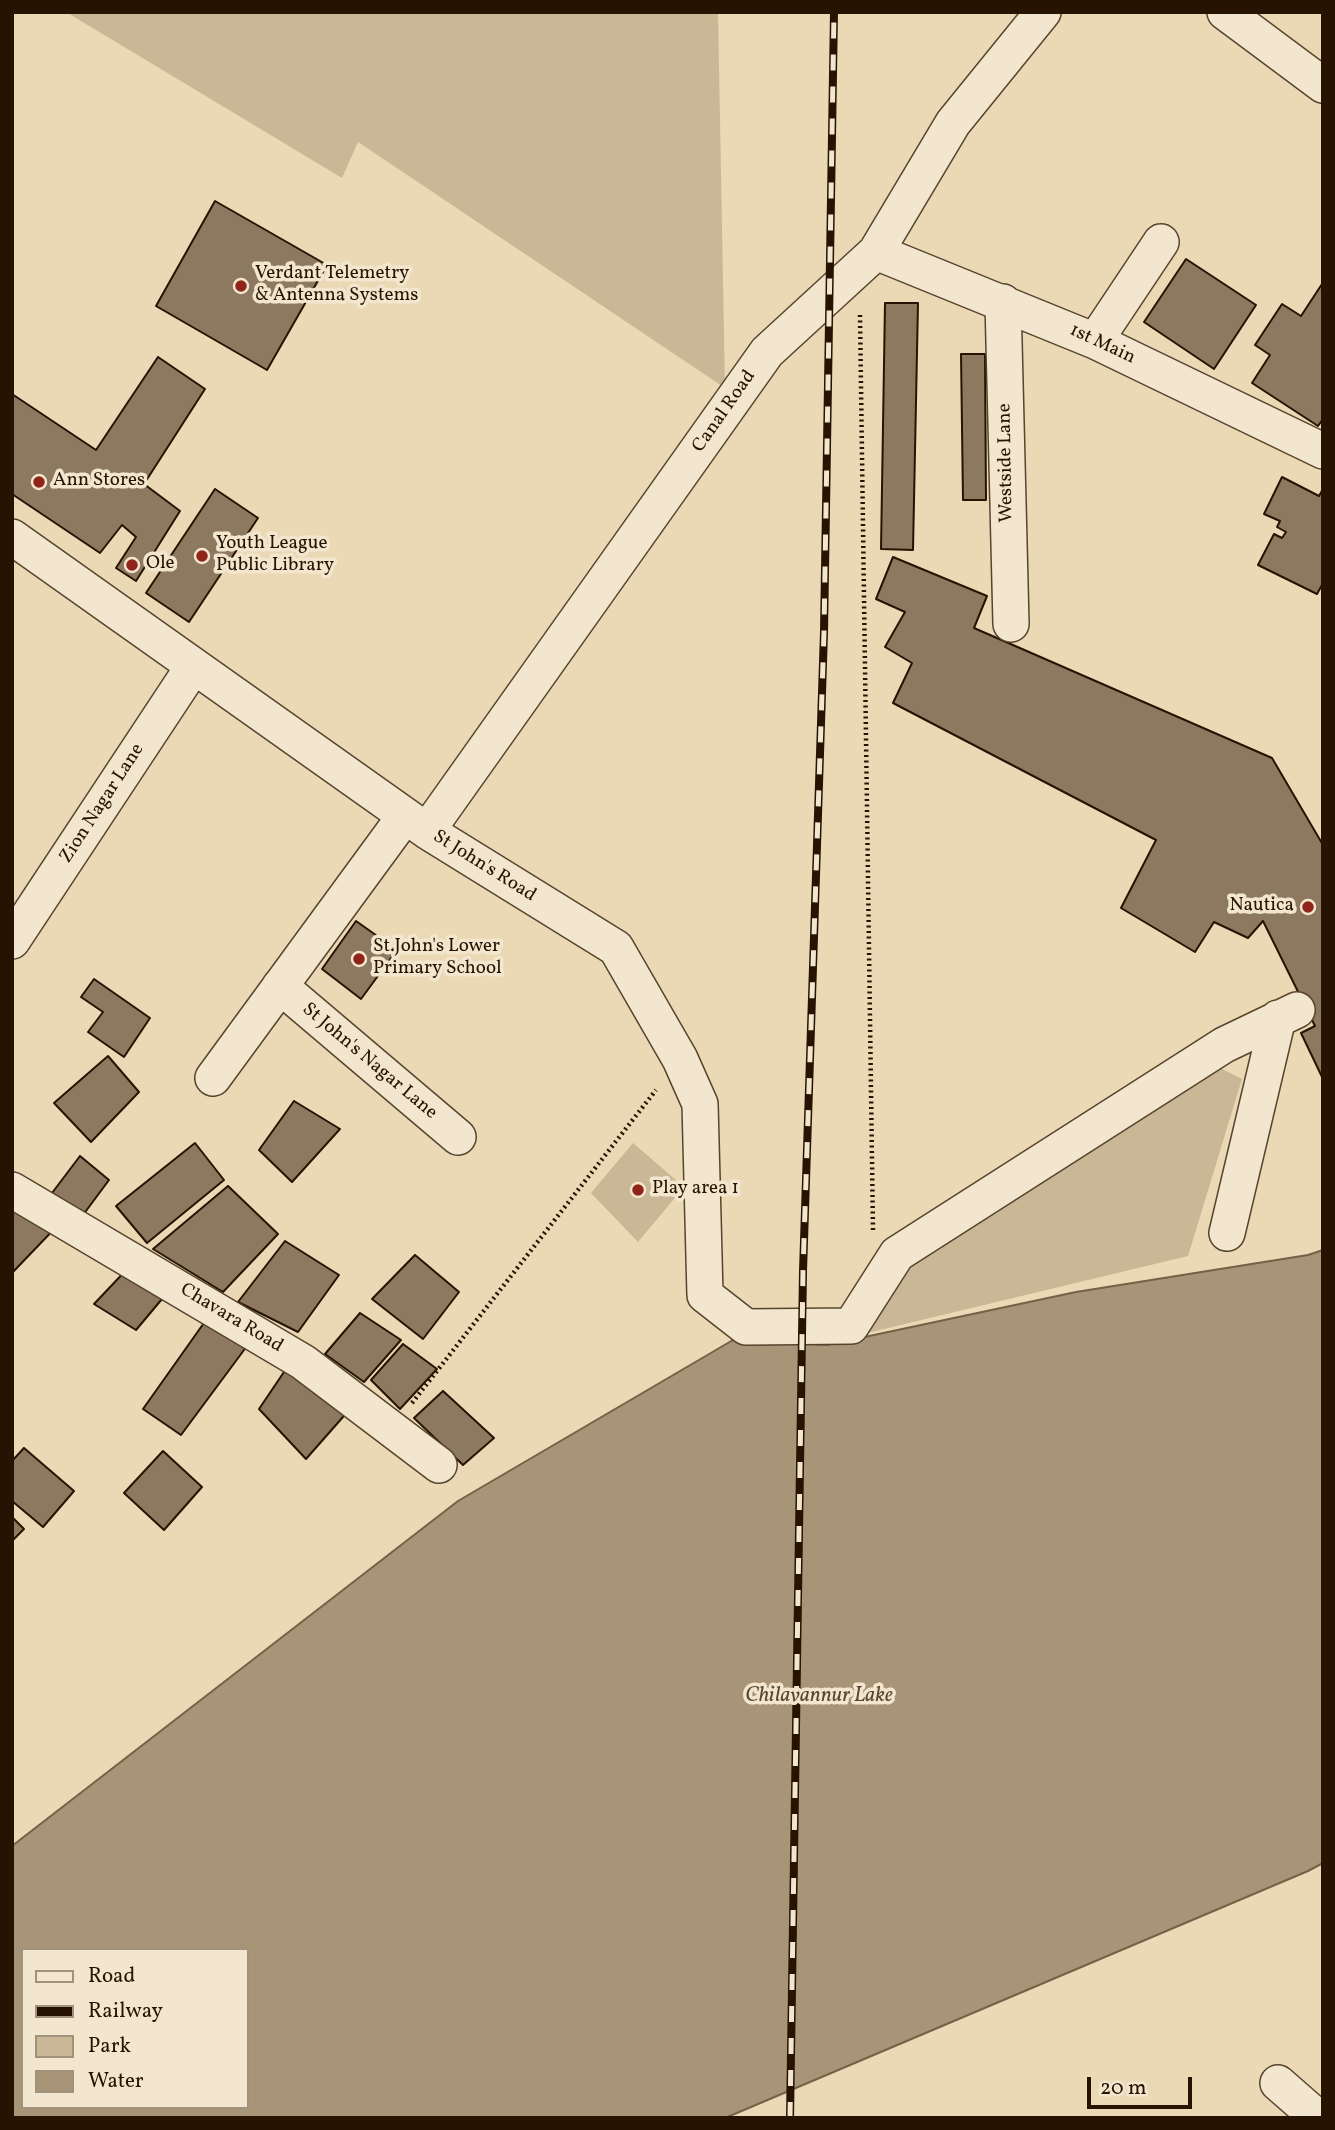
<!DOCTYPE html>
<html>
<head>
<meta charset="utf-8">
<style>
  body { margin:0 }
  #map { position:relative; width:1335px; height:2130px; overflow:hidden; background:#ebd8b5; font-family:Vollkorn,serif }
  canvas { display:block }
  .frame { position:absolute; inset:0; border:14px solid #271301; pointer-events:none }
  .legend { position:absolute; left:21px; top:1948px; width:228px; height:161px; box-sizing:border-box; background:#f2e6cf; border:2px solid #a1927d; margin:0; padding:9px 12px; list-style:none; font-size:21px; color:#271301 }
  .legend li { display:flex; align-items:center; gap:14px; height:35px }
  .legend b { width:35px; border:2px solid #a1927d }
  .scale { position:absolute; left:1087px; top:2077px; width:105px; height:32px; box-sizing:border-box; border:4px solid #271301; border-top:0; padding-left:9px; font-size:21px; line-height:24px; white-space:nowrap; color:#271301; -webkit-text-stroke:5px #f2e6cf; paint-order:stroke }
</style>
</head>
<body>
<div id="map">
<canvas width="1335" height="2130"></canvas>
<div class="frame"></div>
<ul class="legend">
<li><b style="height:9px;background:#f2e6cf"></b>Road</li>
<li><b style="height:9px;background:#271301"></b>Railway</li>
<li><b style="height:19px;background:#cab796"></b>Park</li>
<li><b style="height:19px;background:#a89578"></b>Water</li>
</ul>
<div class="scale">20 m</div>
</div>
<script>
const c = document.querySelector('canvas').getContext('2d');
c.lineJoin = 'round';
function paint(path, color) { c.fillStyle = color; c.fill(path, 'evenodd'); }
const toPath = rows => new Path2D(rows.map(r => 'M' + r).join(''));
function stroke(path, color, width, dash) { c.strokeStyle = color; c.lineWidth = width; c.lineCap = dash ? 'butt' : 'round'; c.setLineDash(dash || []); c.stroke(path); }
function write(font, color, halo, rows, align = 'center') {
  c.font = font + ' Vollkorn,serif'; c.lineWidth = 7; c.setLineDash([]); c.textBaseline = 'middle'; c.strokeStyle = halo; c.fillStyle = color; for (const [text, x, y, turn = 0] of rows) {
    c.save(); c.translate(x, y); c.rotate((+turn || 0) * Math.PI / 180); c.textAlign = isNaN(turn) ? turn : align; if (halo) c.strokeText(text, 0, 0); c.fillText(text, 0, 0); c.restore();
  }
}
const green = toPath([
  [66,12,718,12,725,388,358,142,342,178],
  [1214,1065,1242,1079,1188,1256,859,1335,911,1267],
  [633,1143,684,1187,638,1242,591,1193]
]);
const water = toPath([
  [1323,1250,1323,1863,1308,1871,725,2118,12,2118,12,1846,458,1501,733,1340,827,1345,1076,1292,1308,1255,1323,1250],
  [23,1950,247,1950,247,2107,23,2107,23,1950]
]);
const building = toPath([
  [215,201,327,265,267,370,156,306,215,201],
  [1186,259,1256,305,1214,369,1144,322,1186,259],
  [1322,284,1323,419,1318,426,1252,383,1270,355,1255,345,1282,304,1301,316,1322,284],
  [885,303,918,303,913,550,881,549,885,303],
  [961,354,985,354,986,500,963,500,961,354],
  [158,357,205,389,144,484,180,511,136,581,116,568,136,537,122,525,100,553,12,494,12,394,96,450,158,357],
  [1282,477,1319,496,1323,489,1323,583,1317,594,1258,565,1274,534,1282,538,1286,532,1277,527,1280,521,1264,514,1282,477],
  [215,489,258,518,189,622,146,593,215,489],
  [893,557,987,596,974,628,1272,758,1323,845,1323,1079,1301,1033,1315,1026,1263,921,1248,938,1214,922,1195,952,1121,908,1156,840,893,703,912,663,885,647,905,612,876,599,893,557],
  [356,921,397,950,361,999,322,969,356,921],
  [94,979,150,1018,124,1057,88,1032,103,1012,81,997,94,979],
  [108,1056,139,1092,91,1142,54,1103,108,1056],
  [294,1101,340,1129,292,1182,259,1150,294,1101],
  [195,1143,224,1180,147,1243,116,1206,195,1143],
  [80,1156,109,1180,83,1215,52,1193,80,1156],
  [228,1186,278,1234,223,1292,153,1249,228,1186],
  [12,1197,59,1224,12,1273,12,1197],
  [285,1241,339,1275,298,1332,238,1302,285,1241],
  [415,1255,459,1292,423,1339,372,1299,415,1255],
  [130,1266,167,1293,136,1330,94,1304,130,1266],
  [360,1313,401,1340,364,1382,325,1354,360,1313],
  [206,1320,247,1346,181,1435,143,1409,206,1320],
  [403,1344,437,1369,400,1409,371,1380,403,1344],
  [288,1366,350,1409,306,1459,259,1409,288,1366],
  [443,1391,494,1438,463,1465,414,1418,443,1391],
  [24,1448,74,1491,43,1527,12,1501,12,1461,24,1448],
  [163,1451,202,1487,164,1530,124,1493,163,1451],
  [12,1517,24,1529,12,1541,12,1517]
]);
const path = toPath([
  [860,315,873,1230],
  [412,1403,656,1090]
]);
const minor = toPath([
  [1225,12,1323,85],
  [876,252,1095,341,1323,451],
  [1003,302,1011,624],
  [1095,341,1161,242],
  [12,537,427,831,616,948,680,1059,700,1104,705,1295,746,1327,851,1326,897,1254,1224,1045,1297,1010],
  [427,831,767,352,876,252,953,123,1043,12],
  [12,941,193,667],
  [280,986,458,1137],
  [213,1078,405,816],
  [12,1190,303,1362,439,1465],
  [1227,1233,1278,1018],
  [1278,2083,1318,2118]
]);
const rail = toPath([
  [790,2118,803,1271,824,632,834,12]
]);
const markers = [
  [241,286,7,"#8f2418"],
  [39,482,7,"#8f2418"],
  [202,556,7,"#8f2418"],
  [132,565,7,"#8f2418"],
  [1308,907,7,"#8f2418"],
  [359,959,7,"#8f2418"],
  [638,1190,7,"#8f2418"]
];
const poiNames = [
  ["Verdant Telemetry",255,275],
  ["& Antenna Systems",255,297],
  ["Ann Stores",53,482],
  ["Youth League",216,545],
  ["Public Library",216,567],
  ["Ole",146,565],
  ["Nautica",1294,907,"right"],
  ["St.John's Lower",373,948],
  ["Primary School",373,970],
  ["Play area 1",652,1190]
];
const streetNames = [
  ["1st Main",1102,345,25],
  ["Canal Road",725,412,-55],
  ["Westside Lane",1007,463,-91],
  ["Zion Nagar Lane",103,804,-57],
  ["St John's Road",484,867,32],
  ["St John's Nagar Lane",369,1062,40],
  ["Chavara Road",231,1319,31]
];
const waterNames = [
  ["Chilavannur Lake",819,1697]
];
paint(green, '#cab796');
paint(water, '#a89578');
stroke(water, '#746148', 2);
paint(building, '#8d795f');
stroke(building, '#271301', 2);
stroke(minor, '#58442e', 38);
stroke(path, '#271301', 4.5, [2, 3.5]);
stroke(minor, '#f2e6cf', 35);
stroke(rail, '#271301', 8);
stroke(rail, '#f2e6cf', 5, [16]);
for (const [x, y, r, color] of markers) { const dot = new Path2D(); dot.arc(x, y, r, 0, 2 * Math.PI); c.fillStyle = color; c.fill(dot); stroke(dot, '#f2e6cf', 2.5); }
write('19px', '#271301', '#f2e6cf', poiNames, 'left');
write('19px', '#271301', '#f2e6cf', streetNames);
write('italic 21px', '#5b4731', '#f2e6cf', waterNames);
</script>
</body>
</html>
